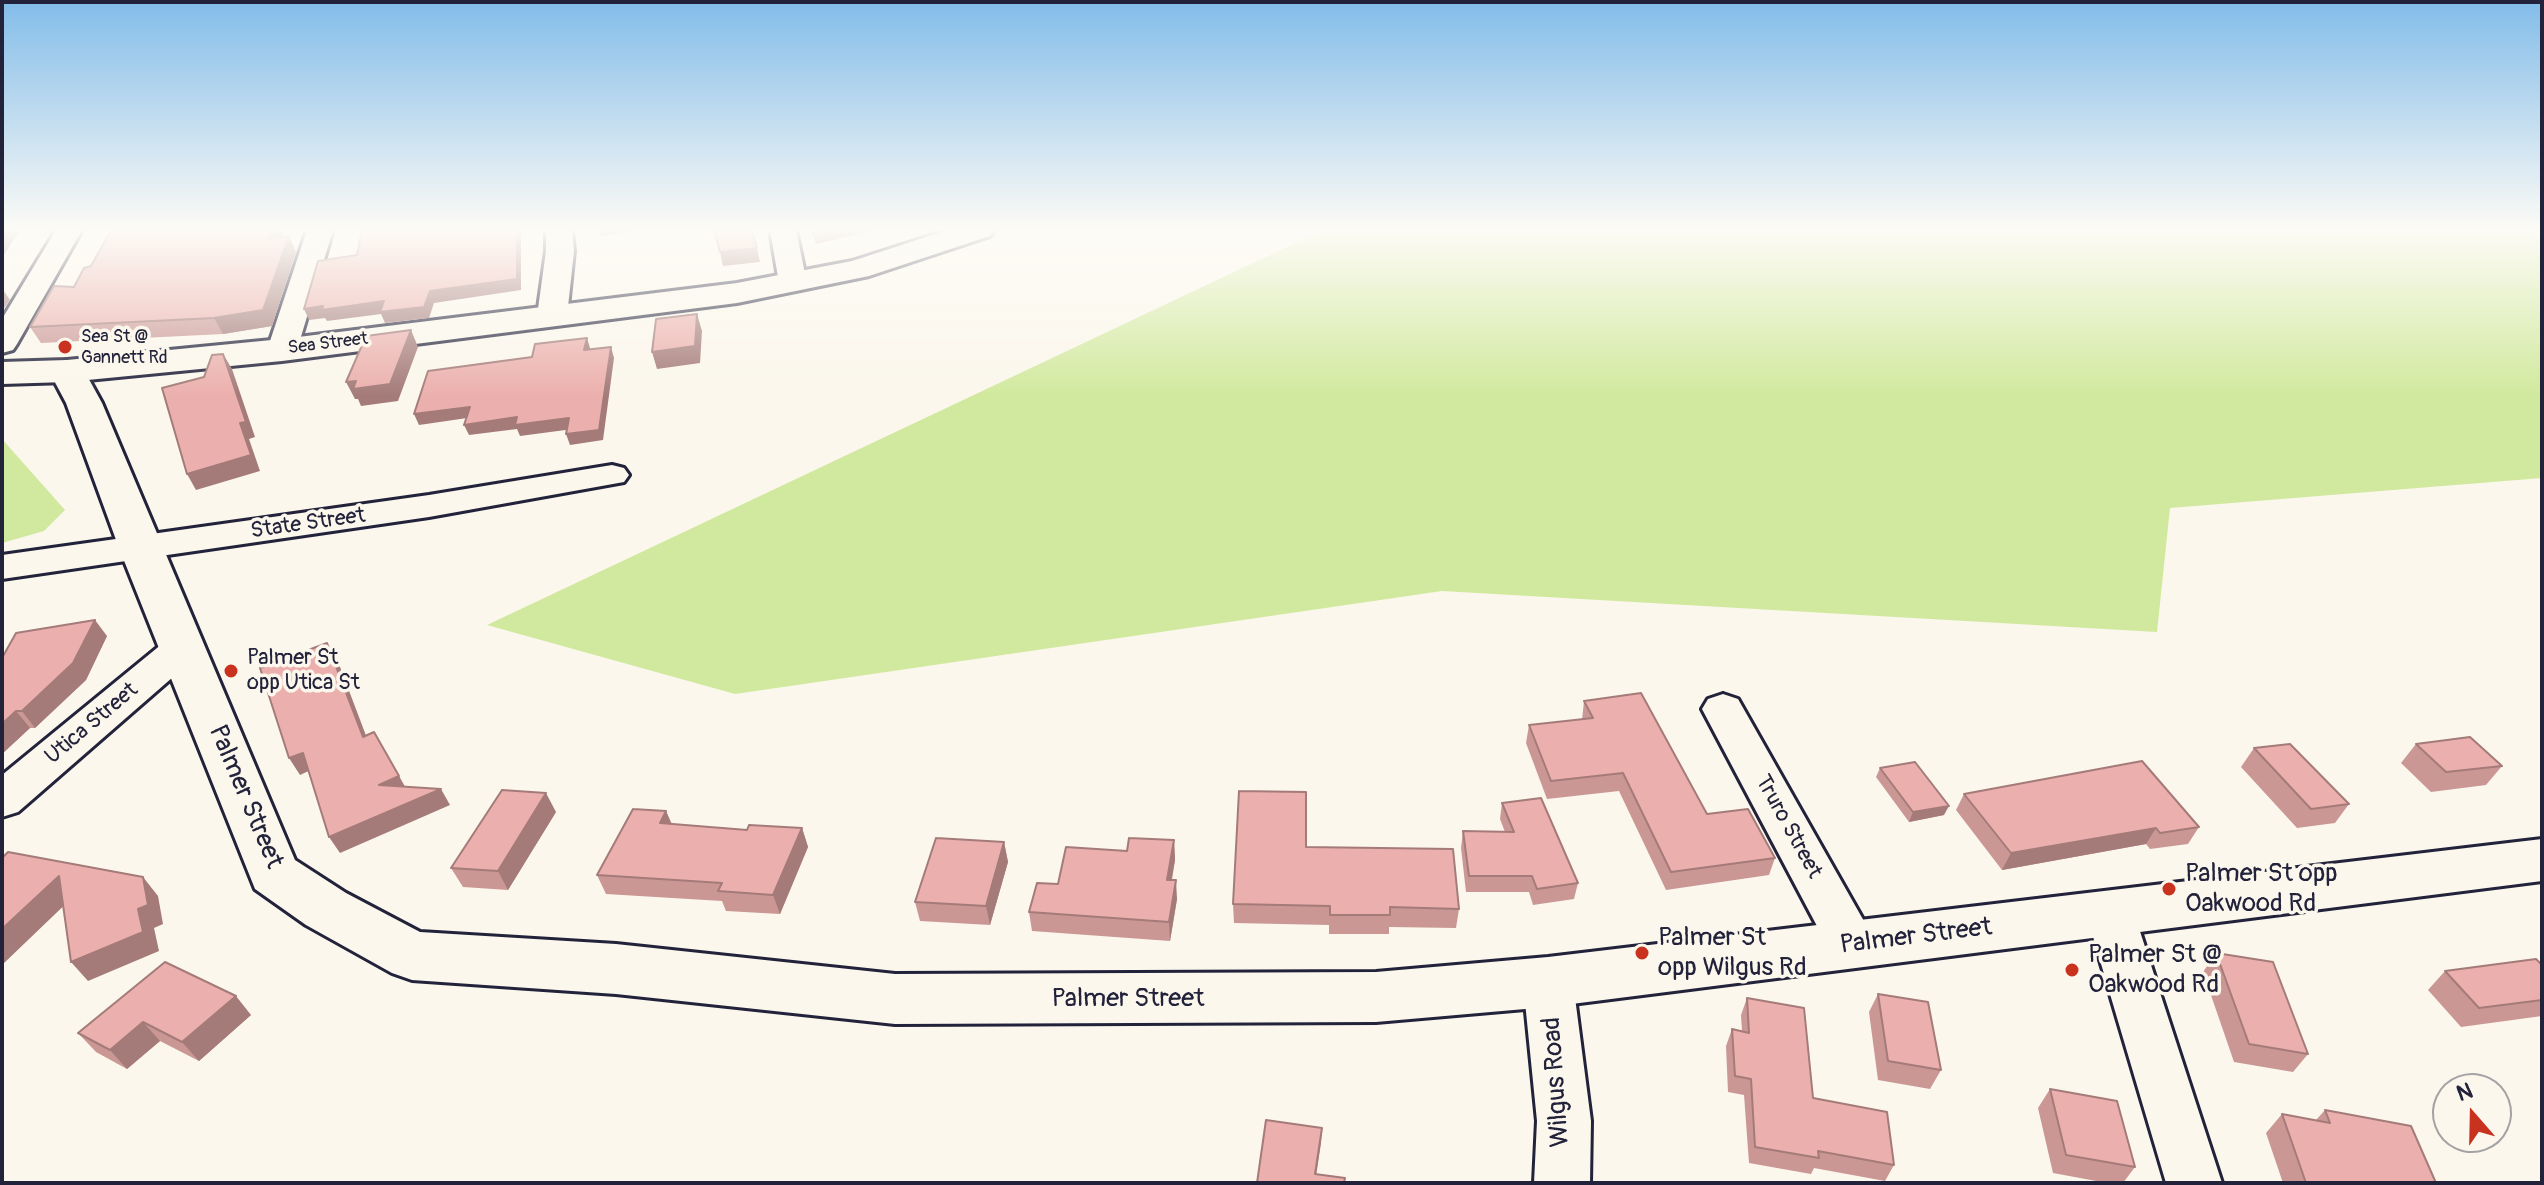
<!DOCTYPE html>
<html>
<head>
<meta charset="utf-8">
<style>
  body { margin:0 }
  #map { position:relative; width:2544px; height:1185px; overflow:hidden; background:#fbf7ec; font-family:Pangolin,sans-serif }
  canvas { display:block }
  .frame { position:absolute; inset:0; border:4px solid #22223b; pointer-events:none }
  .north { position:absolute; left:2432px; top:1073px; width:80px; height:80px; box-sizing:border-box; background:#fbf7ec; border:2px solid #a4a2a5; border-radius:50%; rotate:340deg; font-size:22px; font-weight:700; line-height:32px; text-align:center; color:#22223b }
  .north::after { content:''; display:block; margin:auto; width:28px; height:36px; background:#c8321e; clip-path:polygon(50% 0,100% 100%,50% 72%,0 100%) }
</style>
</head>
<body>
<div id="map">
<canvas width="2544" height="1185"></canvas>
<div class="frame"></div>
<div class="north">N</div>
</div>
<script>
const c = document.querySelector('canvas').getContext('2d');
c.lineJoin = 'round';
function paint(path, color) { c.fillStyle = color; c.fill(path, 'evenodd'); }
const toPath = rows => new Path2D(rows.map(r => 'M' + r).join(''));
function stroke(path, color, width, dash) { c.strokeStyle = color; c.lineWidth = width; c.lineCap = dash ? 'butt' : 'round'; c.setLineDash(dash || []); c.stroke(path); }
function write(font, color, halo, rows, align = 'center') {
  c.font = font + ' Pangolin,sans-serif'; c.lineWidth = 7; c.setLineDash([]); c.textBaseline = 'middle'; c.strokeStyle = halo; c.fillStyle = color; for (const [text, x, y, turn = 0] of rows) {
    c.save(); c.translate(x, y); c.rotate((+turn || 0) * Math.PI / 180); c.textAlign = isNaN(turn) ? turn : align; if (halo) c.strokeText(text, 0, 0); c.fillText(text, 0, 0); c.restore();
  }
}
const green = toPath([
  [1323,230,2542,230,2542,478,2170,508,2157,632,1442,591,735,694,487,625],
  [2,439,65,510,44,531,2,543]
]);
const minor = toPath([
  [56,230,82,230,17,344,13,350,2,353,2,319,56,230],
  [307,230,333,230,297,350,293,356,282,359,271,356,267,350,307,230],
  [546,230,572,230,574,251,567,316,562,322,552,325,542,322,537,316,546,251,546,230],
  [770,230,796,230,807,283,803,289,793,291,783,289,779,283,770,230],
  [612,465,624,468,629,475,624,482,429,517,2,579,2,555,429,495,612,465],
  [182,635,196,639,202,648,196,657,18,812,2,817,2,775,168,639,182,635],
  [1723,694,1738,699,1869,930,1877,945,1869,960,1852,966,1835,960,1702,709,1708,699,1723,694],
  [2110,893,2127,899,2134,913,2222,1183,2166,1183,2086,913,2093,899,2110,893],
  [1548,960,1566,967,1573,982,1591,1121,1590,1183,1534,1183,1537,1121,1523,982,1530,967,1548,960]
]);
const tertiary = toPath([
  [67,360,80,363,102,403,295,860,346,893,420,932,616,944,895,974,1376,972,1548,957,2542,839,2542,881,1548,1007,1376,1022,895,1024,616,994,412,980,392,973,306,925,255,889,119,548,66,403,49,371,54,363,67,360]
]);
const secondary = toPath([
  [948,230,994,230,990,236,869,276,737,303,282,361,67,382,2,384,2,362,67,360,282,339,737,283,852,261,948,230]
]);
const wall = toPath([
  [283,230,281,237,296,252,272,326,223,334,41,343,30,327,74,287],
  [16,633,107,636,86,680,35,728,30,728,2,754],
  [1584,701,1707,814,1775,858,1769,875,1666,890,1619,791,1547,799,1526,743,1529,725,1582,720],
  [2416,744,2502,766,2486,785,2431,792,2401,763],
  [2254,748,2349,804,2335,823,2297,828,2241,767],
  [1880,768,1944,815,1909,822,1876,777],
  [1964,794,2199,827,2188,844,2150,849,2146,844,2002,870,1956,810],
  [1502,803,1578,883,1574,899,1533,905,1529,892,1466,892,1461,848,1463,831,1505,832,1500,819],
  [666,811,672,824,747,830,802,828,808,847,780,914,726,911,722,901,606,894,597,875],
  [556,812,508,890,463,887,451,868],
  [1174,840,1175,860,1172,880,1177,899,1170,941,1032,931,1029,912,1058,884,1127,851],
  [1004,842,1008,862,990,925,920,921,915,902],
  [1306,847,1459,909,1456,928,1389,927,1389,934,1329,934,1329,925,1234,923,1233,904],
  [2216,953,2308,1054,2293,1072,2234,1062,2203,972],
  [165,962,251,1015,199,1061,160,1041,127,1069,96,1052,78,1033],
  [2542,965,2542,1016,2461,1027,2428,990,2445,971],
  [1878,994,1941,1070,1930,1089,1878,1080,1869,1012],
  [1747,998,1813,1098,1894,1165,1885,1181,1814,1168,1811,1174,1749,1163,1744,1095,1728,1092,1726,1046,1732,1029,1742,1031,1741,1015],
  [2050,1089,2135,1167,2123,1183,2107,1183,2053,1173,2038,1108],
  [2325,1110,2436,1183,2283,1183,2266,1133,2282,1114,2316,1120]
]);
const shadedWall = toPath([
  [4,230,20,230,2,258,2,233],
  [271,230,283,230,276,255,268,239],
  [517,230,521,230,521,290,434,303,429,318,385,323,381,314,327,321,325,318,309,320,304,309,323,306,384,301,430,291],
  [599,230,637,230,601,236],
  [840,230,875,230,816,244,814,236],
  [289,236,296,252,272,326,223,334,214,318],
  [757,248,760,262,723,266,720,252],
  [2,288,10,300,2,311],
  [697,314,702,331,700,363,657,369,652,352],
  [411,330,418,347,398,401,361,406,358,399,355,399,346,382],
  [587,338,590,348,588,361,584,350],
  [611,347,614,358,603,440,570,445,566,434],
  [223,354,232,369,255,437,249,439,260,471,196,490,187,474],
  [470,407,474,417,419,425,414,414],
  [517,417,569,418,573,429,520,436,517,429,469,435,464,425],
  [95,620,107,636,86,680,35,728,22,711],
  [327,643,337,659,373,754,363,737],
  [16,711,30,728,2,754,2,724],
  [384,749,408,792,379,785],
  [303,753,313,769,300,775,289,758],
  [441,789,450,805,340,853,329,837],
  [546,793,556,812,508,890,498,871],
  [1949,806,1944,815,1909,822,1913,812],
  [666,811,674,831,660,823],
  [802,828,808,847,780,914,773,895],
  [2156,828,2146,844,2002,870,2011,853],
  [1174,840,1175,860,1168,899,1167,880],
  [1004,842,1008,862,990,925,986,906],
  [59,876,75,895,2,965,2,929],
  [143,877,158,896,163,924,154,928,159,951,88,981,71,962,138,909],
  [1176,880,1177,899,1170,941,1169,922],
  [236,996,251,1015,199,1061,182,1042],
  [143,1022,160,1041,127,1069,110,1050],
  [1322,1128,1321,1143,1315,1183,1315,1174]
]);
const building = toPath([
  [111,230,271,230,268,239,289,236,263,310,214,318,30,327,54,286,74,287,84,268,91,266,111,230],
  [362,230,517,230,517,279,430,291,424,307,380,312,384,301,322,310,323,306,304,309,318,261,357,255,362,230],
  [714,230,752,230,757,248,720,252,714,230],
  [814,230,840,230,814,236,814,230],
  [697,314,695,346,652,352,656,319,697,314],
  [411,330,390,384,353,389,356,381,346,382,366,336,411,330],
  [587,338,584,350,611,347,599,430,566,434,569,418,515,425,517,417,464,425,470,407,414,414,428,371,532,357,535,344,587,338],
  [223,354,246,422,240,423,251,455,187,474,162,388,204,377,212,355,223,354],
  [95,620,73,663,22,711,16,711,2,724,2,658,16,633,95,620],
  [327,643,363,737,374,732,399,776,379,785,441,789,329,837,303,753,289,758,260,668,327,643],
  [1641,693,1707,814,1748,809,1775,858,1671,872,1623,773,1551,781,1529,725,1593,718,1584,701,1641,693],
  [2470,737,2502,766,2446,772,2416,744,2470,737],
  [2290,744,2349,804,2311,809,2254,748,2290,744],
  [2142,761,2199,827,2160,833,2156,828,2011,853,1964,794,2142,761],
  [1915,762,1949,806,1913,812,1880,768,1915,762],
  [502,790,546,793,498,871,451,868,502,790],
  [1239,791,1306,792,1306,847,1453,849,1459,909,1390,907,1390,915,1330,915,1330,906,1233,904,1239,791],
  [1541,798,1578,883,1537,889,1532,876,1469,876,1463,831,1514,832,1502,803,1541,798],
  [633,809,666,811,660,823,747,830,749,825,802,828,773,895,718,891,722,883,597,875,633,809],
  [936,838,1004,842,986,906,915,902,936,838],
  [1129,838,1174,840,1167,880,1176,880,1169,922,1029,912,1037,883,1058,884,1066,847,1127,851,1129,838],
  [8,852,143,877,148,905,138,909,143,932,71,962,59,876,2,929,2,858,8,852],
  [2216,953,2273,962,2308,1054,2249,1044,2216,953],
  [2536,959,2542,965,2542,1000,2479,1008,2445,971,2536,959],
  [165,962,236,996,182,1042,143,1022,110,1050,78,1033,165,962],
  [1878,994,1928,1002,1941,1070,1888,1061,1878,994],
  [1747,998,1804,1008,1813,1098,1887,1112,1894,1165,1818,1151,1819,1158,1755,1147,1751,1079,1735,1076,1732,1029,1749,1033,1747,998],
  [2050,1089,2117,1101,2135,1167,2066,1155,2050,1089],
  [2325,1110,2411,1126,2436,1183,2306,1183,2282,1114,2330,1123,2325,1110],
  [1266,1120,1322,1128,1315,1174,1345,1178,1344,1183,1257,1183,1266,1120]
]);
const markers = [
  [65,347,8,"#c8321e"],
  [231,671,8,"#c8321e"],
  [2169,889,8,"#c8321e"],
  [1642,953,8,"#c8321e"],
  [2072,970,8,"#c8321e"]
];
const farPoinames = [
  ["Sea St @",81,337],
  ["Gannett Rd",81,358]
];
const farStreetnames = [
  ["Sea Street",328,344,-7]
];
const streetNames = [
  ["State Street",308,524,-8],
  ["Utica Street",92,724,-40],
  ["Truro Street",1788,827,61]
];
const poiNames = [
  ["Palmer St",247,658],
  ["opp Utica St",247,683]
];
const nearStreetnames = [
  ["Palmer Street",245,797,67],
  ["Palmer Street",1916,937,-7],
  ["Palmer Street",1128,999],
  ["Wilgus Road",1557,1082,-94]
];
const nearPoinames = [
  ["Palmer St opp",2185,874],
  ["Oakwood Rd",2185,904],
  ["Palmer St",1658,938],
  ["opp Wilgus Rd",1658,968],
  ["Palmer St @",2088,955],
  ["Oakwood Rd",2088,985]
];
paint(green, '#d1e99e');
stroke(minor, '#22223b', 6);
stroke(tertiary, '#22223b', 6);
stroke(secondary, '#22223b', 6);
paint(minor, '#fbf7ec');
paint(tertiary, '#fbf7ec');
paint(secondary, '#fbf7ec');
paint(wall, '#ca9795');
paint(shadedWall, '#a47b79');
paint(building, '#ebb0ad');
stroke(building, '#a47b79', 2);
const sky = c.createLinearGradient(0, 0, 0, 396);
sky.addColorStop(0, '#82bce9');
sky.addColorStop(0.58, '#fdfbf6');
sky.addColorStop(1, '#fdfbf600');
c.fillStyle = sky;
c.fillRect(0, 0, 2544, 396);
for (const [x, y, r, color] of markers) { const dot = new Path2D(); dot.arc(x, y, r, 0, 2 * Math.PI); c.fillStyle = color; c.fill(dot); stroke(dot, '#fbf7ec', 3); }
write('18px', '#22223b', '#fbf7ec', farPoinames, 'left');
write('18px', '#22223b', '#fbf7ec', farStreetnames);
write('22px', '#22223b', '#fbf7ec', streetNames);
write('22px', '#22223b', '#fbf7ec', poiNames, 'left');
write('26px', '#22223b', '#fbf7ec', nearStreetnames);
write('26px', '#22223b', '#fbf7ec', nearPoinames, 'left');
</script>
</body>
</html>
